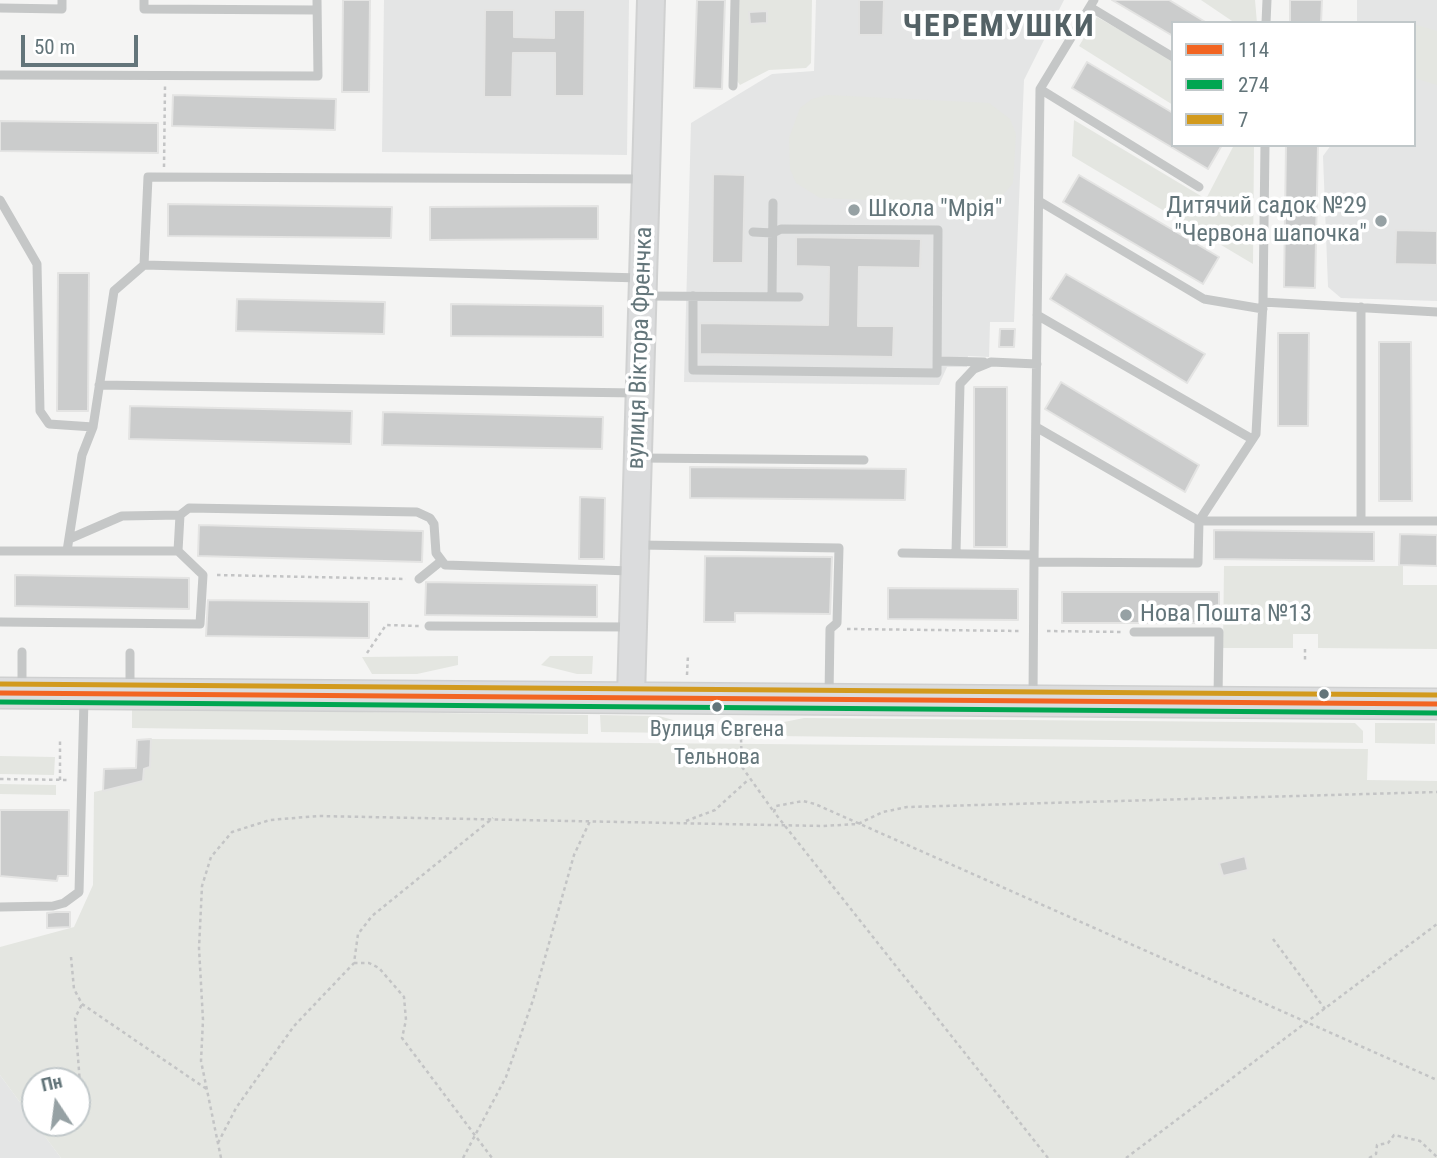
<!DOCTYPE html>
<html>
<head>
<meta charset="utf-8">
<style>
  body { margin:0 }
  #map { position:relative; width:1437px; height:1158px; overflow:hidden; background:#f4f4f3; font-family:"Roboto Condensed",sans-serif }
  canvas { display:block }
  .legend { position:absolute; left:1171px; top:21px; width:245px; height:126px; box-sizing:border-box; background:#fff; border:2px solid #c1c8ca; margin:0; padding:9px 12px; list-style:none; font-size:21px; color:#63757a }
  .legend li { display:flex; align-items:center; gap:14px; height:35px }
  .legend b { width:35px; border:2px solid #c1c8ca }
  .north { position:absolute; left:21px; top:1067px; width:70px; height:70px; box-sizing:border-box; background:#fff; border:2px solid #c1c8ca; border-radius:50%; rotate:347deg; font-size:19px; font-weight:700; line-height:28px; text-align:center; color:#63757a }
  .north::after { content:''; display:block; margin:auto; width:24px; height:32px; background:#96a1a4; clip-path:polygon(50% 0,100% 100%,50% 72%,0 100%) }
  .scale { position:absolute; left:21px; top:35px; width:117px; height:32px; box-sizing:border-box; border:4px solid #63757a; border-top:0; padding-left:9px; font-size:21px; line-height:24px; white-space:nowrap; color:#63757a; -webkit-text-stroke:5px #fff; paint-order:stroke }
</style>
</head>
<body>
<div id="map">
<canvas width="1437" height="1158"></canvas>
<ul class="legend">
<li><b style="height:9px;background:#f26522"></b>114</li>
<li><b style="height:9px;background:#00a651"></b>274</li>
<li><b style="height:9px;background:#d29a1e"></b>7</li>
</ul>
<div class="north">Пн</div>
<div class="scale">50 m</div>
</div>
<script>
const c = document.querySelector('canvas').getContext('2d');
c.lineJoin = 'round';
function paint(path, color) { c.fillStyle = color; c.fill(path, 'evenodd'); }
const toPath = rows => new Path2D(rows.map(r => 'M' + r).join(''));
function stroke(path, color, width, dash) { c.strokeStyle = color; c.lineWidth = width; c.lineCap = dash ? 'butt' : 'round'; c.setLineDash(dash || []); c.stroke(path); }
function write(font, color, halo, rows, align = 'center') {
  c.font = font + ' "Roboto Condensed",sans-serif'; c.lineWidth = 7; c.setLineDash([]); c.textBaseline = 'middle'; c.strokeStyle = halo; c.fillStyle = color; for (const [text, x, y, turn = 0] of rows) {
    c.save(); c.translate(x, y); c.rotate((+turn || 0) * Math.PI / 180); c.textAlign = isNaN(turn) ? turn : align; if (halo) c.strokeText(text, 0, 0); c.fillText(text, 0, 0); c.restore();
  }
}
const built = toPath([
  [384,0,629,0,627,155,382,152],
  [816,0,1064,0,1024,80,1014,322,990,322,989,357,968,356,967,367,947,367,939,385,684,382,691,123,772,74,814,71],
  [1357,0,1437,0,1437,301,1341,298,1328,287,1323,156,1331,145,1414,145,1414,23,1357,23],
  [0,1075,35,1123,61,1158,0,1158]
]);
const green = toPath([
  [739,0,812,0,811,63,806,68,769,70,740,85,730,71],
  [1201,0,1255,0,1257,23,1235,23],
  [1097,17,1173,60,1173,105,1079,46],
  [1414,24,1437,31,1437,85,1414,78],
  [827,95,989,103,1010,119,1016,134,1013,183,1002,196,988,202,971,204,820,198,796,183,790,169,789,138,800,108,812,99],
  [1074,120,1206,199,1234,145,1254,145,1253,264,1072,156],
  [1224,566,1403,566,1403,585,1437,585,1437,649,1318,648,1318,634,1293,634,1293,648,1223,648],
  [458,656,458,665,417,674,372,674,362,657],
  [550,656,593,656,592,674,577,674,541,665],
  [132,709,588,715,588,734,132,728],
  [600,715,659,716,680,722,679,733,601,732],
  [804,718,1355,723,1363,731,1363,743,774,736,774,724],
  [1375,723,1435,723,1435,744,1375,743],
  [151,739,1368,749,1367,780,1437,781,1437,1158,61,1158,35,1123,77,1123,77,1081,35,1081,35,1123,0,1075,0,947,74,927,93,885,94,792,143,781,144,769,150,767],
  [0,756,55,757,54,775,0,774],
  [0,784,56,785,56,795,0,794]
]);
const building = toPath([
  [343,0,370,0,369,92,342,92,343,0],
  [697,0,725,0,722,89,694,88,697,0],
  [859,0,884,0,883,35,859,35,859,0],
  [1112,0,1169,0,1207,23,1173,23,1173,36,1112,0],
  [1290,0,1322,0,1321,23,1290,23,1290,0],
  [485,10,514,10,514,37,554,38,554,10,585,10,584,96,555,96,555,53,513,53,512,97,484,97,485,10],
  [767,11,767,23,750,24,749,12,767,11],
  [1087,62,1173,113,1173,145,1222,145,1208,169,1072,88,1087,62],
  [173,95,336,99,335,130,172,126,173,95],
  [0,121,158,123,158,153,0,151,0,121],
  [1286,145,1318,145,1315,288,1284,287,1286,145],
  [713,174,745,175,743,263,712,263,713,174],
  [1079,175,1219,257,1203,284,1063,202,1079,175],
  [168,204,392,207,391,238,168,236,168,204],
  [598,206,598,239,430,240,430,207,598,206],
  [1396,230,1437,231,1437,265,1395,264,1396,230],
  [796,237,921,239,920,268,859,267,858,326,894,326,893,357,700,354,700,323,828,325,829,267,796,266,796,237],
  [58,273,89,273,88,411,57,411,58,273],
  [1066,274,1205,354,1187,383,1050,299,1066,274],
  [237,299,385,302,384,334,236,331,237,299],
  [451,304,603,306,603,337,451,336,451,304],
  [1000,329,1015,329,1014,347,999,347,1000,329],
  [1278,333,1309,333,1308,426,1278,426,1278,333],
  [1379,342,1411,342,1412,501,1379,501,1379,342],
  [1061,382,1199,465,1185,492,1045,409,1061,382],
  [974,387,1007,387,1007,547,974,547,974,387],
  [130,406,352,411,351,444,129,439,130,406],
  [383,412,603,417,602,449,382,445,383,412],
  [690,467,906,469,905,500,690,498,690,467],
  [580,497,605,498,604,559,579,559,580,497],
  [199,525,423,531,422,562,198,556,199,525],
  [1214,530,1374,532,1374,561,1214,559,1214,530],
  [1400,534,1437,535,1437,566,1399,565,1400,534],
  [705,556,832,557,830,614,735,613,735,622,704,622,705,556],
  [15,575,189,578,189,609,15,606,15,575],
  [426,582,597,585,597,617,425,615,426,582],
  [888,588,1018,589,1018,620,888,619,888,588],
  [1062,592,1219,592,1219,623,1062,623,1062,592],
  [208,600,369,602,369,638,206,636,208,600],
  [151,739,150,767,144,769,143,781,103,791,104,769,136,768,137,740,151,739],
  [0,810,69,810,68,876,58,876,57,881,0,876,0,810],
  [1245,856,1248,870,1223,876,1219,863,1245,856],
  [56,912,70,912,70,927,47,928,47,913,56,912]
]);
const path = toPath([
  [164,167,165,86],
  [217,575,406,579],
  [847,629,1022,631],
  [1047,631,1124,632],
  [1305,649,1305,661],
  [367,653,386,625,419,626],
  [687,675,688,655],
  [741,739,742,767,774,812],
  [0,779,70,780],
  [60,780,60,738],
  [686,821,715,810,748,780],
  [1273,939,1325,1009],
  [71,957,74,989,82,1004,208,1090],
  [354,963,369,963,379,968,404,997,406,1020,402,1038,492,1158],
  [80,1084,75,1018,82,1004],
  [218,1143,236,1108,294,1026,354,963,358,934,372,916,493,818],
  [221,1158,201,1061,203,1020,199,948,202,886,211,857,232,832,270,820,318,816,823,826,858,824,883,812,907,807,1437,792],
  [463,1158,506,1077,533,1000,574,855,590,821],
  [1048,1158,774,812,776,806,803,801,815,804,1437,1080],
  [1126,1158,1437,924],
  [1369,1158,1376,1154,1377,1145,1388,1143,1394,1135,1420,1141,1437,1157]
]);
const lane = toPath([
  [144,0,144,9,317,10],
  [1090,7,1173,57],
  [0,8,62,9,62,0],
  [1266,23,1267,0],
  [0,75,318,76,317,0],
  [733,86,735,0],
  [1040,89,1199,187],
  [0,200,37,264,40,411,49,424,93,427],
  [1039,201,1204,299,1263,309],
  [144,265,641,278],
  [644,296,799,297],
  [693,296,693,370,937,373,938,230,781,229,773,233,753,232],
  [772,297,773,203],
  [1263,302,1437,312],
  [1361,307,1361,521,1437,521],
  [1037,315,1252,439],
  [937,361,984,362],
  [99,385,636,393],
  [1036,427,1199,521,1361,521],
  [640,458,864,460],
  [180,515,189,508,417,512,430,518,434,524,436,553,445,565,631,571],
  [638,545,839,548,837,623,830,629,829,696],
  [0,551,67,551,82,455,93,427,114,291,144,265,148,177,645,179],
  [67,551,178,551,180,515,122,516,69,539],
  [902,553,1034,555],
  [956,553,960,384,974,369,991,362,1037,364],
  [1034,562,1040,89,1094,0],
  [419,579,440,562],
  [0,622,200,624,203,575,178,551],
  [429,626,631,627],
  [1134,632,1219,632,1218,697],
  [130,653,130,688],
  [22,688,22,652],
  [1033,696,1034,562,1198,563,1199,521,1256,434,1263,302,1265,145],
  [0,907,53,906,64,903,79,892,84,699]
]);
const secondary = toPath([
  [631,696,651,0]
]);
const primary = toPath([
  [0,693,1437,704]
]);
const bus1 = toPath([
  [0,693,1437,704]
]);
const bus2 = toPath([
  [0,702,1437,713]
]);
const bus3 = toPath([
  [0,684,1437,695]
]);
const markers = [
  [854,210,7,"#96a1a4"],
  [1381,221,7,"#96a1a4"],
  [1126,615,7,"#96a1a4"],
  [1324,694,6,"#63757a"],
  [717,707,6,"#63757a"]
];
const busNames = [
  ["Вулиця Євгена",717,730],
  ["Тельнова",717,758]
];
const poiNames = [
  ["Дитячий садок №29",1367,207,"right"],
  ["\"Червона шапочка\"",1367,235,"right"],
  ["Школа \"Мрія\"",868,210],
  ["Нова Пошта №13",1140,615]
];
const streetNames = [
  ["вулиця Віктора Френчка",641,348,-88]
];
const districtNames = [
  ["ЧЕРЕМУШКИ",999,28]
];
paint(built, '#e4e5e5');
paint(green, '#e4e6e1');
paint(building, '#cbcccc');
stroke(building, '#e4e4e3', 2);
stroke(secondary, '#d0d1d1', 30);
stroke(primary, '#cfd0d0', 33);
stroke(path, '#c3c4c5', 2.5, [3.5, 3.5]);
stroke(lane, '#c5c7c7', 9);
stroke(secondary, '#dbdcdd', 26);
stroke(primary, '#dbdcdd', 30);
stroke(bus1, '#f26522', 5);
stroke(bus2, '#00a651', 5);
stroke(bus3, '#d29a1e', 5);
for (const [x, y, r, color] of markers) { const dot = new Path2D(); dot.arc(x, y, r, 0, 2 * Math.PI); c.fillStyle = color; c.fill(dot); stroke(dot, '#fff', 2.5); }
write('22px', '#63757a', '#fff', busNames);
write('24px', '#63757a', '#fff', poiNames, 'left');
write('24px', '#63757a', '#fff', streetNames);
c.letterSpacing = '2px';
write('bold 32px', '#546266', '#fff', districtNames);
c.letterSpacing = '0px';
</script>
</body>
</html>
